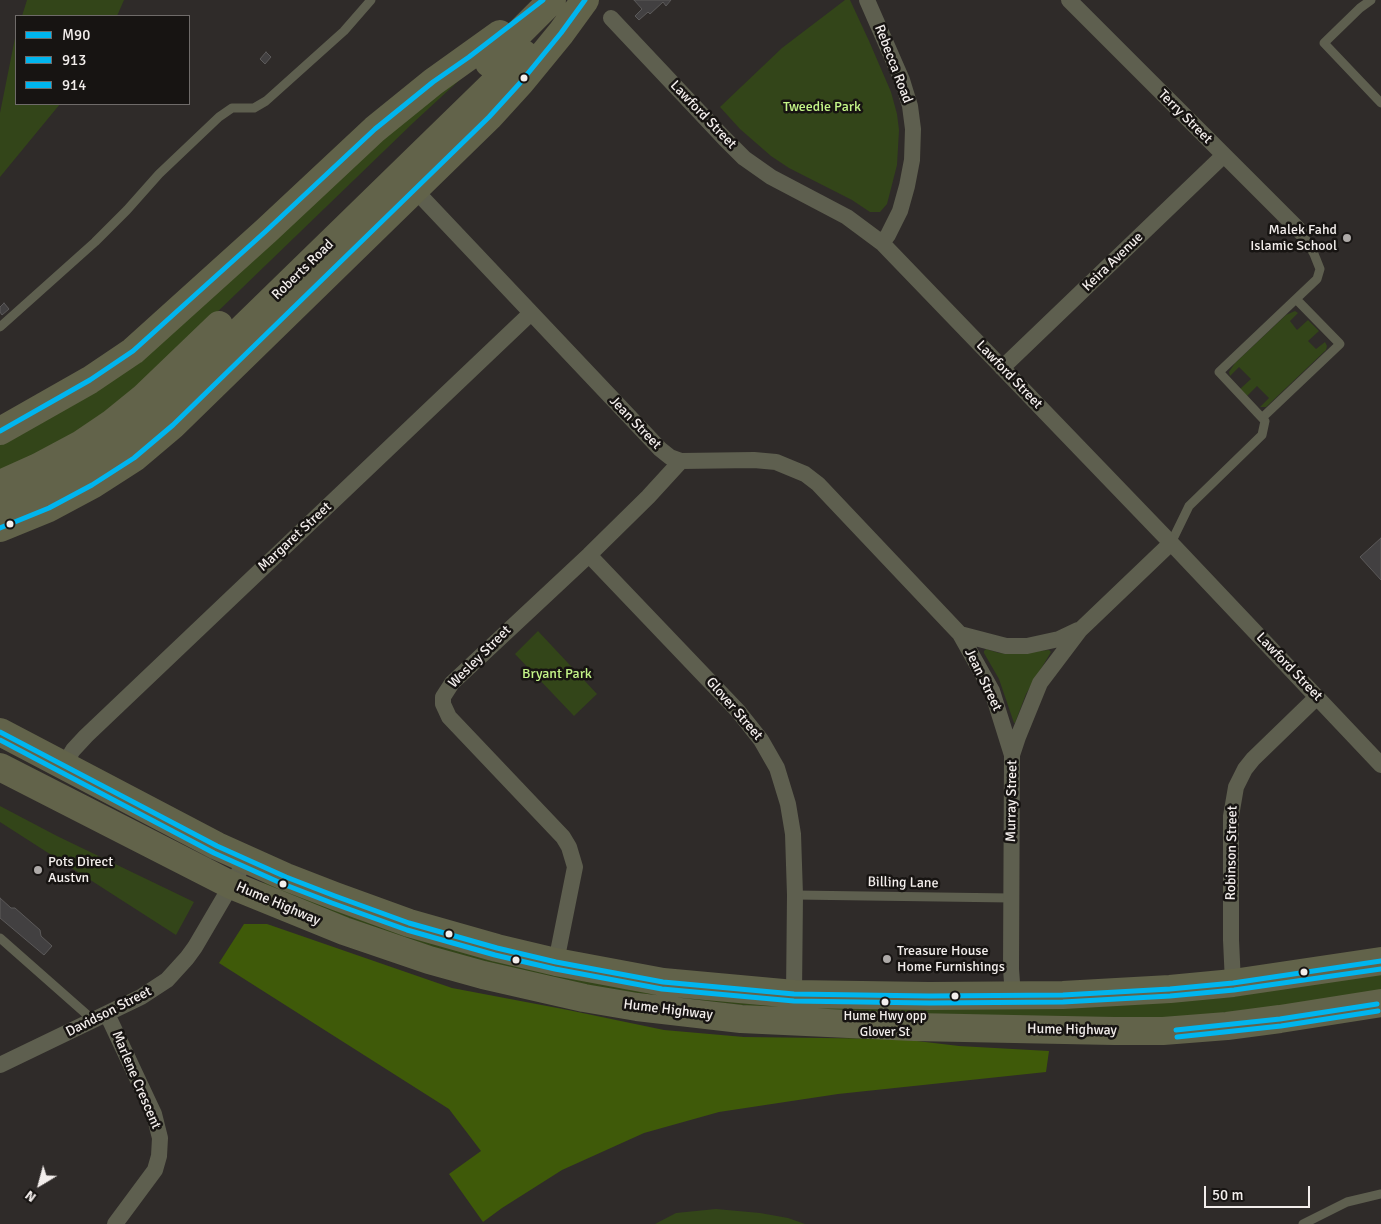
<!DOCTYPE html>
<html>
<head>
<meta charset="utf-8">
<style>
  body { margin:0 }
  #map { position:relative; width:1381px; height:1224px; overflow:hidden; background:#2f2b29; font-family:Signika,sans-serif }
  canvas { display:block }
  .legend { position:absolute; left:15px; top:15px; width:175px; height:90px; box-sizing:border-box; background:#171412; border:1px solid #6f6b69; margin:0; padding:6px 9px; list-style:none; font-size:15px; color:#f3eeec }
  .legend li { display:flex; align-items:center; gap:10px; height:25px }
  .legend b { width:25px; border:1px solid #6f6b69 }
  .north { position:absolute; left:15px; top:1159px; width:50px; height:50px; -webkit-text-stroke:4px #171412; paint-order:stroke; rotate:217deg; font-size:14px; font-weight:700; line-height:20px; text-align:center; color:#f3eeec }
  .north::after { content:''; display:block; margin:auto; width:18px; height:22px; background:#f3eeec; clip-path:polygon(50% 0,100% 100%,50% 72%,0 100%) }
  .scale { position:absolute; left:1204px; top:1186px; width:106px; height:22px; box-sizing:border-box; border:2px solid #f3eeec; border-top:0; padding-left:6px; font-size:15px; line-height:18px; white-space:nowrap; color:#f3eeec; -webkit-text-stroke:4px #171412; paint-order:stroke }
</style>
</head>
<body>
<div id="map">
<canvas width="1381" height="1224"></canvas>
<ul class="legend">
<li><b style="height:6px;background:#00b5ef"></b>M90</li>
<li><b style="height:6px;background:#00b5ef"></b>913</li>
<li><b style="height:6px;background:#00b5ef"></b>914</li>
</ul>
<div class="north">N</div>
<div class="scale">50 m</div>
</div>
<script>
const c = document.querySelector('canvas').getContext('2d');
c.lineJoin = 'round';
function paint(path, color) { c.fillStyle = color; c.fill(path, 'evenodd'); }
const toPath = rows => new Path2D(rows.map(r => 'M' + r).join(''));
function stroke(path, color, width, dash) { c.strokeStyle = color; c.lineWidth = width; c.lineCap = dash ? 'butt' : 'round'; c.setLineDash(dash || []); c.stroke(path); }
function write(font, color, halo, rows, align = 'center') {
  c.font = font + ' Signika,sans-serif'; c.lineWidth = 5; c.setLineDash([]); c.textBaseline = 'middle'; c.strokeStyle = halo; c.fillStyle = color; for (const [text, x, y, turn = 0] of rows) {
    c.save(); c.translate(x, y); c.rotate((+turn || 0) * Math.PI / 180); c.textAlign = isNaN(turn) ? turn : align; if (halo) c.strokeText(text, 0, 0); c.fillText(text, 0, 0); c.restore();
  }
}
const green = toPath([
  [27,0,124,0,117,16,22,16],
  [845,0,850,0,869,41,891,92,897,114,899,130,897,165,887,204,880,212,870,212,852,200,789,168,771,156,740,129,720,107,782,48],
  [16,33,16,104,60,104,0,177,0,113],
  [466,74,414,122,152,375,84,429,0,472,0,442,350,160],
  [1295,311,1298,313,1290,321,1297,330,1308,320,1319,331,1308,341,1316,349,1325,342,1327,346,1326,350,1266,407,1260,407,1269,398,1257,386,1247,396,1240,389,1251,379,1239,367,1230,376,1229,372,1235,363,1286,315],
  [538,631,597,694,574,716,515,654],
  [986,649,999,653,1010,654,1049,650,1051,652,1026,694,1015,723,1014,723,999,679,984,653,984,651],
  [0,806,57,836,194,902,176,935,0,822],
  [256,882,266,883,686,995,1381,971,1381,992,1336,1001,1158,1020,810,1013,583,987,418,946],
  [716,1209,760,1213,788,1218,805,1224,655,1224,676,1213]
]);
const forest = toPath([
  [244,924,267,924,452,988,568,1010,664,1030,744,1037,900,1039,959,1046,1049,1051,1046,1072,838,1094,719,1112,644,1133,562,1170,502,1208,483,1222,449,1174,481,1151,449,1109,219,963]
]);
const building = toPath([
  [634,0,671,0,666,6,663,2,650,14,648,12,639,20,635,16,642,9,634,0],
  [266,52,271,57,265,64,260,59,266,52],
  [4,303,9,309,2,315,0,312,0,307,4,303],
  [1381,538,1381,580,1360,557,1381,538],
  [0,898,11,908,15,908,40,930,41,936,52,946,44,955,0,918,0,898]
]);
const lane = toPath([
  [1371,0,1360,8,1324,43,1381,103],
  [0,327,95,242,127,210,159,174,219,117,232,108,254,108,266,101,344,31,371,0],
  [1263,417,1340,344,1296,299],
  [1171,543,1189,506,1262,435,1265,421,1219,372,1317,279,1320,269,1314,254,1302,233],
  [795,895,1011,898],
  [0,938,93,1020],
  [1303,1224,1347,1202,1381,1194]
]);
const street = toPath([
  [867,0,902,80,910,106,913,129,912,160,907,186,900,211,888,235,882,243],
  [1069,0,1302,233],
  [611,18,724,138,744,158,771,177,847,217,882,243,1171,543,1381,765],
  [415,190,660,449,670,457,681,461,754,460,776,462,805,474,818,484,960,634,992,691,1012,755],
  [1002,368,1224,155],
  [589,555,738,711,761,740,777,768,788,804,793,834,795,895,794,994],
  [960,634,1006,646,1027,646,1059,639,1078,630],
  [64,765,73,750,86,736,531,313],
  [556,962,575,867,569,847,563,837,449,717,443,704,443,697,452,683,589,555,648,497,681,461],
  [1233,983,1231,940,1231,816,1236,787,1245,769,1253,759,1317,697],
  [1013,996,1011,969,1012,755,1018,737,1040,683,1080,630,1171,543],
  [107,1014,154,1114,160,1138,159,1156,155,1170,115,1224],
  [0,1065,141,997,167,980,187,958,195,947,246,860]
]);
const highway = toPath([
  [489,63,552,0],
  [0,431,90,380,133,351,266,231,375,129,433,82,500,34],
  [0,484,38,467,81,444,112,423,144,397,219,325],
  [0,505,29,494,87,465,144,422,172,397,524,54],
  [0,528,49,508,92,485,134,458,173,425,489,117,520,83,561,33,585,0],
  [0,732,217,846,286,877,335,896,409,923,497,948,556,962,663,982,794,994,929,996,1063,995,1170,989,1233,983,1381,961],
  [0,767,231,885,344,931,429,960,483,975,584,998,637,1007,741,1019,914,1027,1114,1031,1163,1031,1227,1026,1280,1019,1381,1003]
]);
const bus1 = toPath([
  [0,732,217,846,286,877,335,896,409,923,497,948,556,962,663,982,794,994,929,996,1063,995,1170,989,1233,983,1381,961],
  [1176,1030,1280,1019,1377,1004]
]);
const bus2 = toPath([
  [0,740,214,853,283,884,332,903,407,930,495,955,555,969,662,989,794,1001,929,1003,1063,1002,1170,996,1234,990,1381,969],
  [1177,1037,1281,1026,1378,1011]
]);
const bus3 = toPath([
  [0,431,90,380,133,351,266,231,375,129,433,82,469,57,543,0],
  [0,528,49,508,92,485,134,458,173,425,489,117,520,83,561,33,585,0]
]);
const markers = [
  [524,78,4.5,"#f3eeec"],
  [1347,238,5,"#aeaaa8"],
  [10,524,4.5,"#f3eeec"],
  [38,870,5,"#aeaaa8"],
  [283,884,4.5,"#f3eeec"],
  [449,934,4.5,"#f3eeec"],
  [887,959,5,"#aeaaa8"],
  [516,960,4.5,"#f3eeec"],
  [1304,972,4.5,"#f3eeec"],
  [955,996,4.5,"#f3eeec"],
  [885,1002,4.5,"#f3eeec"]
];
const busNames = [
  ["Hume Hwy opp",885,1017],
  ["Glover St",885,1033]
];
const streetNames = [
  ["Rebecca Road",893,64,69],
  ["Lawford Street",703,115,46],
  ["Terry Street",1185,117,45],
  ["Keira Avenue",1113,262,-44],
  ["Roberts Road",303,270,-44],
  ["Lawford Street",1009,375,46],
  ["Jean Street",635,423,46],
  ["Margaret Street",295,537,-43],
  ["Wesley Street",480,657,-45],
  ["Lawford Street",1289,667,46],
  ["Jean Street",983,680,64],
  ["Glover Street",734,709,49],
  ["Murray Street",1012,801,-89],
  ["Robinson Street",1232,853,-89],
  ["Billing Lane",903,883,1],
  ["Hume Highway",278,904,23],
  ["Hume Highway",668,1010,7],
  ["Davidson Street",109,1012,-27],
  ["Hume Highway",1072,1030,1],
  ["Marlene Crescent",136,1080,67]
];
const parkNames = [
  ["Tweedie Park",822,107],
  ["Bryant Park",557,674]
];
const poiNames = [
  ["Malek Fahd",1337,230,"right"],
  ["Islamic School",1337,246,"right"],
  ["Pots Direct",48,862],
  ["Austvn",48,878],
  ["Treasure House",897,951],
  ["Home Furnishings",897,967]
];
paint(green, '#334519');
paint(forest, '#3f5a09');
paint(building, '#424041');
stroke(building, '#5c5a5a', 1);
stroke(lane, '#5e5f4f', 9);
stroke(street, '#5e5f4f', 16);
stroke(highway, '#62634a', 28);
stroke(bus1, '#00b5ef', 5);
stroke(bus2, '#00b5ef', 5);
stroke(bus3, '#00b5ef', 5);
for (const [x, y, r, color] of markers) { const dot = new Path2D(); dot.arc(x, y, r, 0, 2 * Math.PI); c.fillStyle = color; c.fill(dot); stroke(dot, '#171412', 2); }
write('13px', '#f3eeec', '#171412', busNames);
write('14px', '#f3eeec', '#171412', streetNames);
write('14px', '#c4f588', '#171412', parkNames);
write('14px', '#f3eeec', '#171412', poiNames, 'left');
</script>
</body>
</html>
